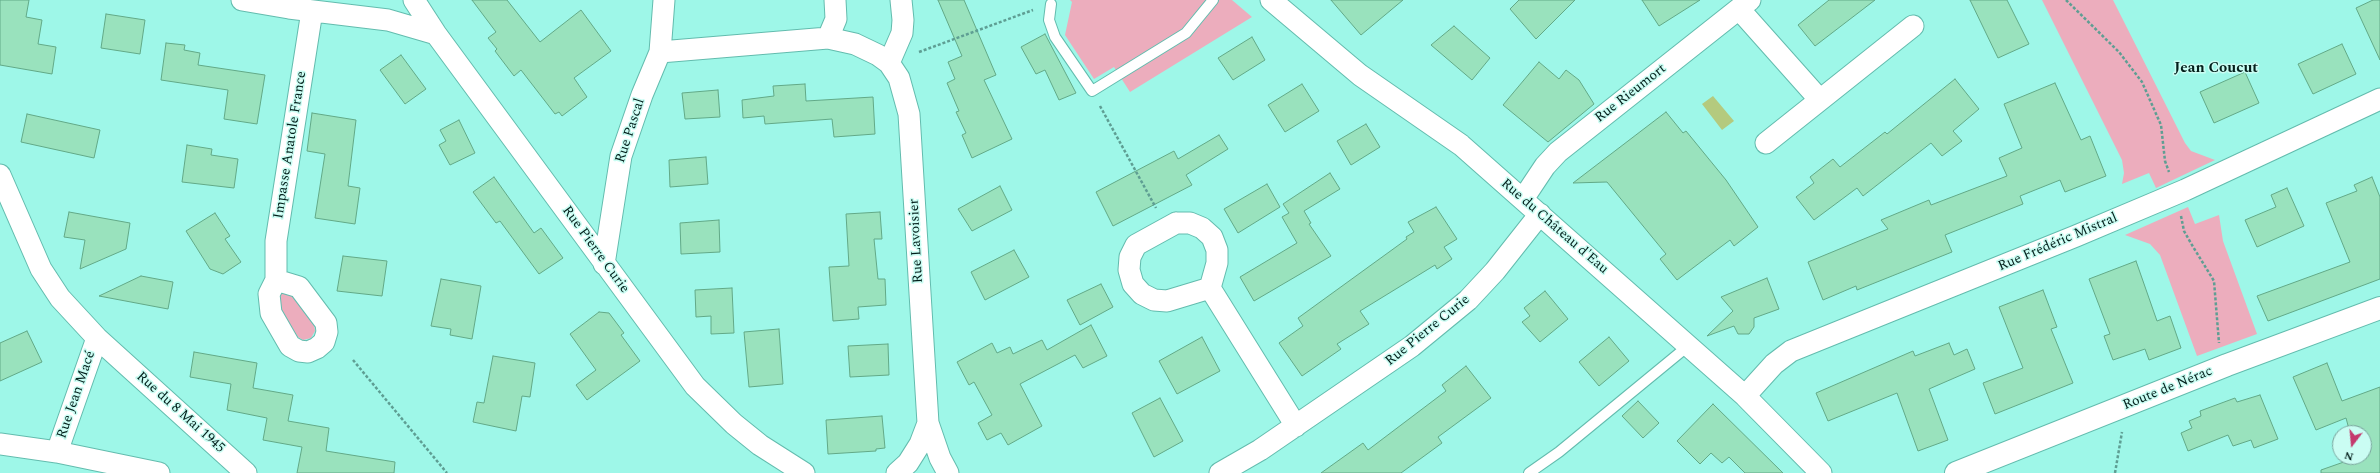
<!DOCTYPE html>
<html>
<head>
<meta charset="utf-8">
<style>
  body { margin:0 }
  #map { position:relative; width:2380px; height:473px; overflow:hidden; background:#9ef7e8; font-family:Spectral,serif }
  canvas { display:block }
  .north { position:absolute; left:2332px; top:425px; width:40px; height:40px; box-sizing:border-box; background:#cafdf3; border:1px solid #7aa49d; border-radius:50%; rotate:196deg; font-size:11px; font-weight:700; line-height:16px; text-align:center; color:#031f1b }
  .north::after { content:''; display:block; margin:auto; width:14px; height:18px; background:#c4396d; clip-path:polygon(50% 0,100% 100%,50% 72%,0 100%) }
</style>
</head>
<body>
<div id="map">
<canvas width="2380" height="473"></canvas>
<div class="north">N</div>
</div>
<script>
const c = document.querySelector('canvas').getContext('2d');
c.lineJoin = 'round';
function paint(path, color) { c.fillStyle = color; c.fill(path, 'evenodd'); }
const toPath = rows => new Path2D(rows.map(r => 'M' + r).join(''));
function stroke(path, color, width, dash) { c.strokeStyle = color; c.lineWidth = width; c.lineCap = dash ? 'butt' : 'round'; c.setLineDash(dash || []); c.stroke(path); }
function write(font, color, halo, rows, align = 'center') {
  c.font = font + ' Spectral,serif'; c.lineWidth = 3; c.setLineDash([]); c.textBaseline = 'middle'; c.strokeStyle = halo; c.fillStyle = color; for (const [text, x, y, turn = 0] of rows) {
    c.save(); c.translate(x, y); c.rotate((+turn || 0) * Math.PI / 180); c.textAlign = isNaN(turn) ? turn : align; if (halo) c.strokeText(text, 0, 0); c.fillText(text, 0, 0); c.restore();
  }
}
const green = toPath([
  [1070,0,1232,0,1252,17,1130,92,1114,67,1094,79,1065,35,1072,2],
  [2042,0,2113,0,2185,143,2191,151,2215,160,2156,188,2149,173,2122,184,2124,173,2122,160],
  [2188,207,2195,224,2219,215,2223,241,2257,334,2197,356,2160,255,2150,244,2125,235],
  [283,293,291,295,314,324,315,331,311,338,303,340,298,337,276,306,278,295]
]);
const water = toPath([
  [1713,96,1734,121,1722,130,1702,104]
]);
const building = toPath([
  [0,0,29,0,26,17,42,20,38,44,56,47,52,74,0,65,0,0],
  [472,0,507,0,540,42,581,10,611,51,574,78,587,97,562,116,559,112,555,114,521,70,514,76,495,51,497,49,488,38,496,32,472,0],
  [938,0,964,0,996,75,984,80,1012,139,972,158,962,135,966,133,956,112,959,111,947,83,955,79,948,62,962,56,938,0],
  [1331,0,1403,0,1361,35,1331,0],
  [1519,0,1575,0,1536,39,1510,9,1519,0],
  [1642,0,1700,0,1659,26,1642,0],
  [1829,0,1875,0,1815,46,1798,25,1829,0],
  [1970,0,2007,0,2029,44,1998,58,1970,0],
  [2373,0,2380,0,2380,60,2356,8,2373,0],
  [106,14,145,20,140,54,101,48,106,14],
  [1454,26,1490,58,1472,80,1431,45,1454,26],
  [1045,34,1076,93,1059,100,1045,70,1036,74,1021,47,1045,34],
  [1252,37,1265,60,1233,80,1218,58,1252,37],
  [166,43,185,45,184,50,200,53,198,65,265,75,257,124,224,119,228,90,161,80,166,43],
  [2342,44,2356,74,2313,94,2298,64,2342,44],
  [401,55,426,89,405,104,380,70,401,55],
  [1539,62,1559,79,1566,70,1579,80,1594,104,1548,142,1503,105,1539,62],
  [2245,72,2259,103,2214,123,2200,92,2245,72],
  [1955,79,1979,109,1953,131,1962,141,1942,156,1931,143,1863,196,1857,188,1814,220,1796,197,1814,183,1810,177,1833,159,1840,167,1885,132,1887,134,1955,79],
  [2055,83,2081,140,2090,136,2106,176,2065,192,2060,180,2020,196,2023,204,1945,235,1952,252,1857,290,1856,286,1823,300,1808,262,1888,229,1881,220,1929,200,1931,205,2007,176,1999,158,2022,148,2004,104,2055,83],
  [805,84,806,101,873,97,875,134,834,137,832,119,765,124,764,116,743,118,742,100,774,96,773,86,805,84],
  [1302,84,1319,111,1285,132,1268,105,1302,84],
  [718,90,720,117,685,119,682,93,718,90],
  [1666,112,1683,133,1686,131,1726,180,1758,227,1734,246,1730,240,1677,280,1660,259,1666,254,1607,182,1573,183,1666,112],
  [312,113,356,120,348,186,360,188,355,224,315,218,325,154,307,151,312,113],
  [27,114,100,130,94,158,21,142,27,114],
  [459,120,475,153,450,165,439,145,446,141,440,130,459,120],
  [1366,124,1380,147,1351,165,1337,141,1366,124],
  [1219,135,1228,149,1186,175,1192,185,1113,226,1096,192,1174,151,1178,159,1219,135],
  [187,145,212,149,211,155,238,159,234,188,182,182,187,145],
  [706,157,708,184,670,187,669,160,706,157],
  [1330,173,1340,189,1304,211,1311,223,1309,224,1331,256,1254,301,1240,277,1297,243,1282,217,1289,213,1283,204,1330,173],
  [494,177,534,233,541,228,563,258,539,274,500,221,496,223,473,192,494,177],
  [2372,177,2380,197,2380,279,2268,321,2257,296,2350,262,2326,203,2357,191,2354,185,2372,177],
  [1267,184,1280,207,1238,233,1224,209,1267,184],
  [1000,186,1012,210,972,231,958,209,1000,186],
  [2287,188,2304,226,2257,247,2245,220,2276,207,2271,195,2287,188],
  [1436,207,1457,239,1444,247,1452,259,1437,269,1435,265,1360,311,1369,324,1337,344,1341,349,1302,376,1279,343,1303,326,1298,318,1407,239,1406,237,1414,232,1408,222,1436,207],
  [69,212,130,223,126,249,80,269,85,240,64,237,69,212],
  [880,212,882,239,874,239,878,279,885,279,886,305,858,307,859,319,833,321,829,267,849,266,846,214,880,212],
  [215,213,230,236,225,239,241,262,223,274,210,269,186,231,215,213],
  [719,220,720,252,681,254,680,223,719,220],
  [1014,250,1029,277,985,300,971,272,1014,250],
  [343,256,387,261,382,296,337,291,343,256],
  [2136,261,2157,321,2170,316,2181,348,2149,360,2145,349,2113,360,2104,336,2110,334,2089,279,2136,261],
  [141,276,173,282,168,309,99,296,141,276],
  [1767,278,1779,309,1754,318,1754,327,1749,334,1738,334,1734,326,1707,336,1733,311,1721,297,1767,278],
  [441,279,481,286,472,339,450,335,451,329,431,326,441,279],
  [1101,284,1113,307,1080,325,1067,300,1101,284],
  [732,288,734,333,711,334,711,316,696,317,695,290,732,288],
  [2043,290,2057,327,2051,329,2073,383,1995,414,1983,383,2023,368,1999,307,2043,290],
  [1545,291,1568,319,1540,342,1522,322,1530,316,1524,308,1545,291],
  [599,312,609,313,624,333,621,335,640,361,587,400,576,385,596,370,570,334,599,312],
  [1091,325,1107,356,1083,368,1075,355,1020,384,1042,426,1008,445,1001,433,987,440,978,423,992,415,974,382,969,385,957,362,992,343,997,353,1010,347,1013,354,1042,340,1047,350,1091,325],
  [779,329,783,384,749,387,744,332,779,329],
  [27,331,42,362,0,381,0,343,27,331],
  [1202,337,1220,371,1177,394,1159,361,1202,337],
  [1609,337,1629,361,1599,386,1579,362,1609,337],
  [1949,343,1954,355,1967,349,1975,369,1929,389,1948,440,1918,451,1897,393,1828,421,1816,393,1913,351,1915,356,1949,343],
  [888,344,889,375,850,377,848,346,888,344],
  [194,352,257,363,253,388,293,395,288,421,329,428,326,451,395,462,394,473,297,473,302,447,263,440,267,418,227,410,231,384,190,377,194,352],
  [493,356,535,363,530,397,522,396,516,431,473,422,477,402,484,403,493,356],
  [2327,363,2342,401,2380,387,2380,473,2321,473,2321,470,2358,457,2364,457,2364,433,2350,433,2346,418,2316,430,2293,377,2327,363],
  [1466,366,1491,398,1438,437,1442,443,1401,473,1321,473,1363,443,1368,450,1446,391,1442,385,1466,366],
  [2260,395,2278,439,2254,448,2251,440,2233,446,2228,435,2188,451,2181,433,2192,428,2189,421,2201,416,2200,411,2235,398,2237,402,2260,395],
  [1160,398,1183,441,1154,457,1132,413,1160,398],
  [1638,401,1659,423,1643,438,1622,416,1638,401],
  [1713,404,1783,473,1745,473,1729,457,1722,463,1711,453,1700,464,1677,441,1713,404],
  [882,416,885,448,876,449,876,451,828,454,826,420,882,416]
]);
const path = toPath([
  [2066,0,2119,52,2142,82,2161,125,2165,161,2169,172],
  [919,52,1033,10],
  [1100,106,1156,208],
  [2181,216,2184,231,2192,245,2214,281,2219,343],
  [353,360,447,473],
  [2115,473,2122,432]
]);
const service = toPath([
  [1051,4,1049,20,1055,37,1092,91,1186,33,1213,0],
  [1529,473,1559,452,1688,346]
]);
const minor = toPath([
  [242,0,289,8,388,20,436,34],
  [414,0,436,34,695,386,734,424,760,445,804,473],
  [1271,0,1360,75,1461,145,1745,396,1821,473],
  [1739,9,1820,100],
  [828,38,836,19,835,0],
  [660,52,828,38,855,44,878,55,889,63,899,78,909,114,928,423,940,458,948,473],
  [889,63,902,33,903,20,901,0],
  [1766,143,1913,26],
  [0,175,41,269,60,298,97,338,246,473],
  [1523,199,1545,166,1558,152,1750,0],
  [1176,223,1190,223,1202,228,1212,237,1217,250,1217,263,1210,288,1167,301,1154,300,1142,294,1133,284,1129,270,1130,257,1136,245,1176,223],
  [604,264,621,156,642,95,660,52,664,0],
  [276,280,276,241,312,11],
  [276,280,299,287,326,323,327,332,324,342,317,348,308,352,299,351,290,346,271,313,269,294,276,280],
  [1210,288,1296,426],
  [1745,396,1774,364,1791,351,2076,236,2185,190,2380,99],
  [0,444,57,452,159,473],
  [57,452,97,338],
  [897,473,908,463,920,444,928,423],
  [1220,473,1260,450,1412,346,1468,300,1495,271,1540,214]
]);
const secondary = toPath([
  [1956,473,2227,365,2380,308]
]);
const streetNames = [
  ["Rue Rieumort",1631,94,-38],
  ["Rue Pascal",631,131,-72],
  ["Impasse Anatole France",291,145,-81],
  ["Rue du Château d'Eau",1554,227,41],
  ["Rue Lavoisier",917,241,-93],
  ["Rue Frédéric Mistral",2058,243,-23],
  ["Rue Pierre Curie",595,250,54],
  ["Rue Pierre Curie",1428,331,-39],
  ["Route de Nérac",2168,389,-22],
  ["Rue Jean Macé",77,395,-71],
  ["Rue du 8 Mai 1945",180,413,42]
];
const neighbourhoodNames = [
  ["Jean Coucut",2216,69]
];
paint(green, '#ecadbd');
paint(water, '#b4ca7e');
paint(building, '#99e2bd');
stroke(building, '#62a987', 1);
stroke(service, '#63bcae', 12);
stroke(minor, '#63bcae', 23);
stroke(secondary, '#63bcae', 24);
stroke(path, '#5e9e93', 2.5, [3, 2]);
stroke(service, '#fff', 10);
stroke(minor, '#fff', 21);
stroke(secondary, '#fff', 22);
write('14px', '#031f1b', '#cafdf3', streetNames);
write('bold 15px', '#031f1b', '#cafdf3', neighbourhoodNames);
</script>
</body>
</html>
